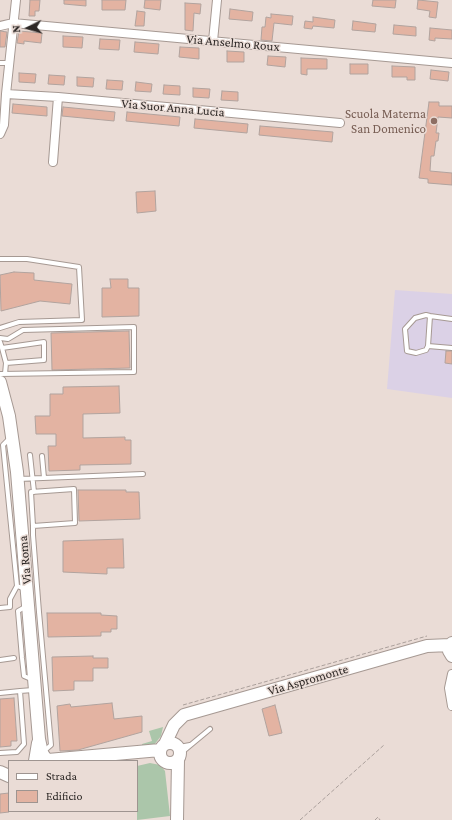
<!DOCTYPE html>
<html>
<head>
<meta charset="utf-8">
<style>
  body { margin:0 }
  #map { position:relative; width:452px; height:820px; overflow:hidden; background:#eadcd6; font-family:"Crimson Pro",serif }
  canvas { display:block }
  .legend { position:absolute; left:8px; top:760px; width:130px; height:52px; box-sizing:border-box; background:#eadcd6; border:1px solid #9e9490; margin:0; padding:5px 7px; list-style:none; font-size:12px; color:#2d2826 }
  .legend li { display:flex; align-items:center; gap:8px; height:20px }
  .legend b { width:20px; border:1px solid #9e9490 }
  .north { position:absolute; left:8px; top:8px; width:40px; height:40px; -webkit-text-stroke:3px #eadcd6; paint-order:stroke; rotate:265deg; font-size:11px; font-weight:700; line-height:16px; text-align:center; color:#2d2826 }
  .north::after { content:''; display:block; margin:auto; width:14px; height:18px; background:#2d2826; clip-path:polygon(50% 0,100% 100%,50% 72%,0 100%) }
</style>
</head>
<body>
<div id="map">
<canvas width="452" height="820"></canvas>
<ul class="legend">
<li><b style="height:5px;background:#fff"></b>Strada</li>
<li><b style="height:11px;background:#e3b3a2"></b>Edificio</li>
</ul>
<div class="north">N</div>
</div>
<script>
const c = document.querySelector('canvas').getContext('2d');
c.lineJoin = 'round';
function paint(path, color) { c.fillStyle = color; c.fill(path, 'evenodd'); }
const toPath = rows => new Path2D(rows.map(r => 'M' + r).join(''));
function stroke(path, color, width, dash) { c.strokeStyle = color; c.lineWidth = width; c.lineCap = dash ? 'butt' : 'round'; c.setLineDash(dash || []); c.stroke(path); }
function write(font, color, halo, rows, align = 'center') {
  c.font = font + ' "Crimson Pro",serif'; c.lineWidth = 3; c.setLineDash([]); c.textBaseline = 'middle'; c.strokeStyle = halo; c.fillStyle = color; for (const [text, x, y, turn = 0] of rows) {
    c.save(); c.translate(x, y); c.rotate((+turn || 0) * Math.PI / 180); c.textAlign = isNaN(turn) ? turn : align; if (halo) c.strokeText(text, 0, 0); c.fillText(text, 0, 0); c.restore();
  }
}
const industrial = toPath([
  [395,290,452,294,452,398,387,389]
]);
const green = toPath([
  [163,727,161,736,154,745,142,749,142,744,152,741,149,731],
  [150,763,160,765,165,771,170,816,137,820,137,766]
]);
const building = toPath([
  [30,0,40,0,39,11,35,11,35,16,29,16,30,0],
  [64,0,86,0,86,6,64,4,64,0],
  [102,0,126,0,125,10,102,10,102,0],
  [145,0,161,0,160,10,144,8,145,0],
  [373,0,396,0,395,8,372,6,373,0],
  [418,0,438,2,436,18,429,17,430,11,417,9,418,0],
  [185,3,201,4,200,14,194,13,193,31,185,30,185,3],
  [230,9,253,12,252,21,229,19,230,9],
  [137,11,145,12,144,26,135,26,137,11],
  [271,14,293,16,292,25,274,23,272,41,261,40,262,27,265,27,266,17,271,18,271,14],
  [313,17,335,20,334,28,313,26,312,29,304,28,305,21,313,22,313,17],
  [353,21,376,24,375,32,352,30,353,21],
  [394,25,416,27,416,36,393,34,394,25],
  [430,28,452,30,452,39,435,38,435,41,429,40,430,28],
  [0,31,7,32,5,47,0,47,0,31],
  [19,31,42,33,41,43,24,41,24,44,17,43,19,31],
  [63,36,83,37,82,48,63,47,63,36],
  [100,39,120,40,119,50,99,49,100,39],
  [135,42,159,44,158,54,134,52,135,42],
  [180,47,199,48,199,59,179,57,180,47],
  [227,51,244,52,244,62,227,62,227,51],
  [268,56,286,57,285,67,267,65,268,56],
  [301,58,327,59,327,69,307,69,307,75,301,74,301,58],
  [350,64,368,64,368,74,350,74,350,64],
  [392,66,415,67,415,80,407,80,407,77,392,77,392,66],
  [431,70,449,72,448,81,430,79,431,70],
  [19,73,36,74,35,83,19,82,19,73],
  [49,75,65,76,64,85,48,84,49,75],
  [77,77,94,78,93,87,77,86,77,77],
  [107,80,123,81,122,90,106,89,107,80],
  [136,82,152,84,151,92,135,91,136,82],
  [164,85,180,86,180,95,163,94,164,85],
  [193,88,210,89,209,98,193,97,193,88],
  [222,91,238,92,238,101,221,100,222,91],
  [429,102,439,102,439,106,452,106,452,118,438,117,436,133,439,133,438,141,436,141,434,156,431,156,430,171,452,173,452,185,428,183,428,179,419,178,429,102],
  [13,104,47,107,47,116,12,113,13,104],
  [63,107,115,112,114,121,62,116,63,107],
  [127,112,180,117,179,126,126,121,127,112],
  [195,119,248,124,247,133,194,128,195,119],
  [260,126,333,132,332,142,259,135,260,126],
  [155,191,156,211,137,213,136,192,155,191],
  [14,272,34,273,34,280,72,284,70,304,40,301,1,311,0,275,14,272],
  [110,279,128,279,128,288,139,288,139,316,102,317,102,288,111,288,110,279],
  [129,331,130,368,52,370,51,333,129,331],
  [446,351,452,351,452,364,445,363,446,351],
  [119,386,120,413,83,414,83,438,125,437,125,440,131,440,131,464,80,465,80,470,49,471,48,446,56,446,56,434,36,434,35,416,50,416,50,394,63,394,63,387,119,386],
  [78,490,126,490,126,492,139,492,140,519,79,521,78,490],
  [123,539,124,568,107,568,107,574,63,572,63,541,123,539],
  [47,613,101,613,101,615,117,616,117,629,111,629,111,632,101,632,101,636,48,637,47,613],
  [93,656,93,658,108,658,108,668,93,668,93,681,74,681,74,690,53,691,52,657,93,656],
  [14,698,17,741,11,741,11,746,0,747,0,699,14,698],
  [112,703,114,719,142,716,142,732,78,750,60,751,57,706,70,704,71,707,112,703],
  [275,705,282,733,269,736,262,709,275,705],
  [9,793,9,812,0,813,0,794,9,793]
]);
const path = toPath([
  [183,705,427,636],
  [300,820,384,745],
  [375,820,378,817,380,820]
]);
const lane = toPath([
  [0,63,8,63],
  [0,259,27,259,79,267,82,320,19,322,0,328],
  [430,316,428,346,426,350,416,353,407,351,405,329,415,318,426,315,430,316,452,319],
  [0,338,8,339,23,330,134,327,134,372,0,374],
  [0,342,2,348,44,342,44,360,6,363,5,374],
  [428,346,452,348],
  [2,348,6,363],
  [9,439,3,445,17,586,25,589],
  [30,455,34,492],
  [42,456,44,478],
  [18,479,143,474],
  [33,526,75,523,74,489,31,492,33,526,33,535,39,612,51,745,44,751],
  [25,607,18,611,22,658,24,676,31,679],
  [0,608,10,607,10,599,17,586],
  [0,660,14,658],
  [20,691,33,690],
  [0,693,20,691,24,744,17,752,0,753],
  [179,747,190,745],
  [181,753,210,729]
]);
const street = toPath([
  [0,26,13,23,452,63],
  [213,41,217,0],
  [6,94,58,97,340,123],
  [0,134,4,125,6,94,16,0],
  [53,162,58,97],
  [452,674,449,688,452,706]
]);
const secondary = toPath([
  [0,382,9,416,17,472,39,739,42,753,46,759],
  [452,643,449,651,452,656],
  '160 753a10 10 0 1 1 20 0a10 10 0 1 1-20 0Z',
  [165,744,174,725,184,715,427,646,450,645],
  [48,760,160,750],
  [35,761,38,743],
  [0,772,9,776],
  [177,820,178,760]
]);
const markers = [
  [434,121,4,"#8d6e63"]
];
const streetNames = [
  ["Via Anselmo Roux",233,43,5],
  ["Via Suor Anna Lucia",173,108,5],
  ["Via Roma",25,560,-95],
  ["Via Aspromonte",308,680,-16]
];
const educationNames = [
  ["Scuola Materna",426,114],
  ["San Domenico",426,129]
];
paint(industrial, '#dbd1e6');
paint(green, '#abc6aa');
paint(building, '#e3b3a2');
stroke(building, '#b1a39e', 1);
stroke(lane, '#a69993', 6);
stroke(street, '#a69993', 10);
stroke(secondary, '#a69993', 14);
stroke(path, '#aa9f9b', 1, [4, 2]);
stroke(lane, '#fff', 4);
stroke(street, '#fff', 8);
stroke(secondary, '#fff', 12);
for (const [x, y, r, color] of markers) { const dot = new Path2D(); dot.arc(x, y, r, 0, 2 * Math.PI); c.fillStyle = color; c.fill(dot); stroke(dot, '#eadcd6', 1.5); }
write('13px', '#2d2826', '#eadcd6', streetNames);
write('13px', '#785e54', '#eadcd6', educationNames, 'right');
</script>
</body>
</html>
